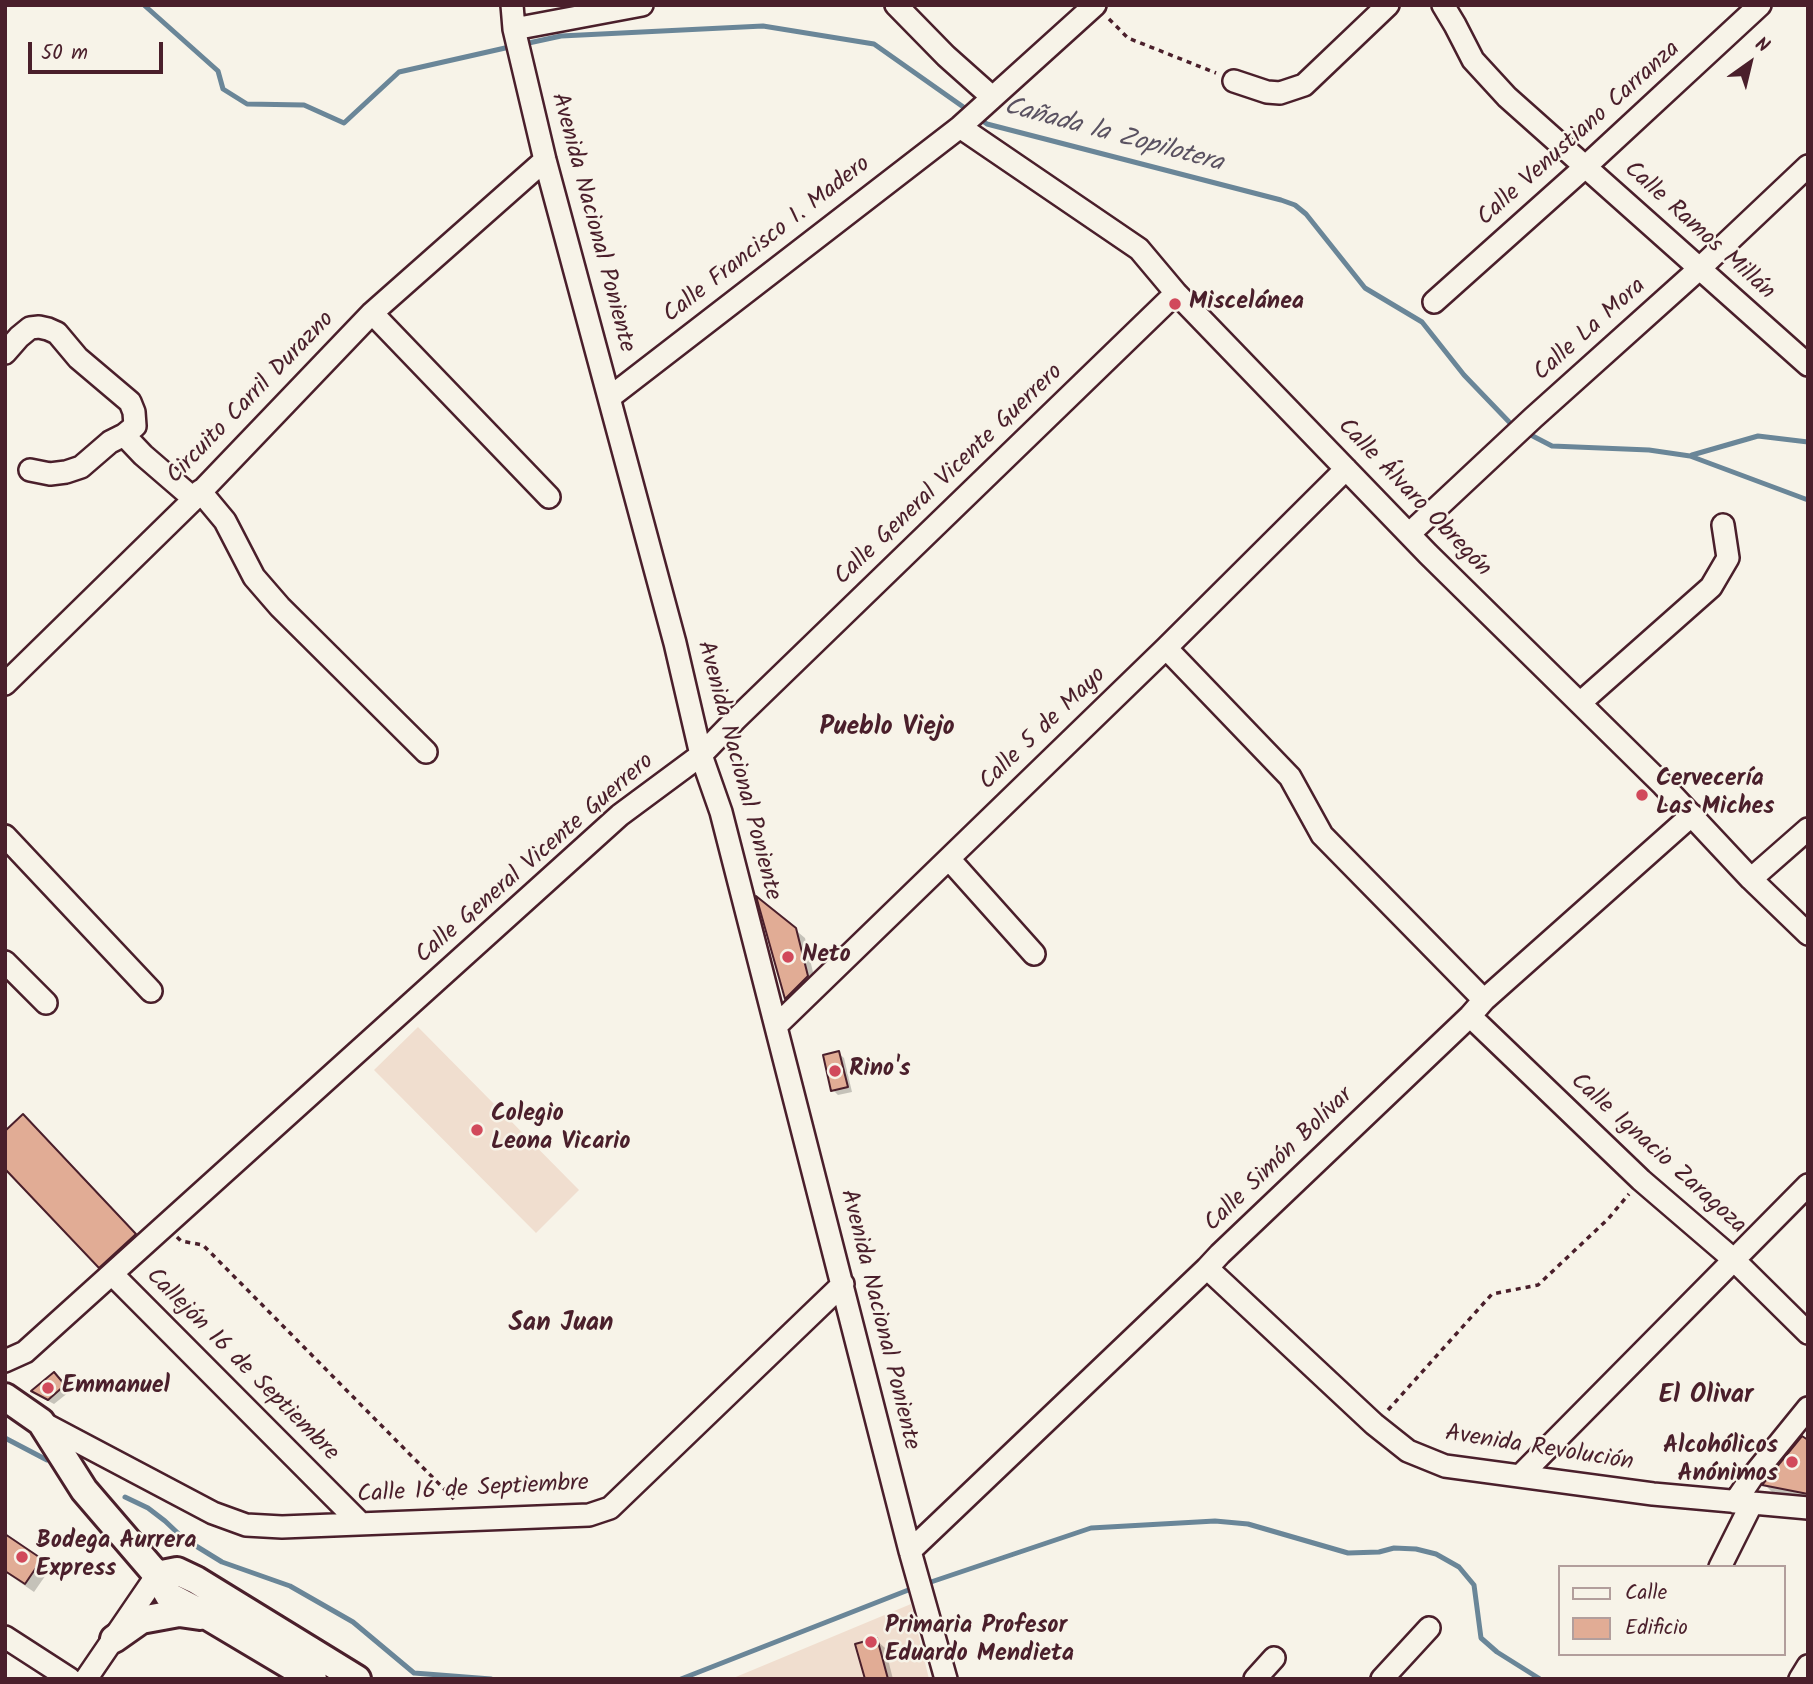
<!DOCTYPE html>
<html>
<head>
<meta charset="utf-8">
<style>
  body { margin:0 }
  #map { position:relative; width:1813px; height:1684px; overflow:hidden; background:#f7f3e8; font-family:Kalam,sans-serif }
  canvas { display:block }
  .frame { position:absolute; inset:0; border:7px solid #4a1f2b; pointer-events:none }
  .legend { position:absolute; left:1558px; top:1565px; width:228px; height:91px; box-sizing:border-box; background:#f7f3e8; border:2px solid #b29e9c; margin:0; padding:9px 12px; list-style:none; font-size:21px; color:#4a1f2b }
  .legend li { display:flex; align-items:center; gap:14px; height:35px }
  .legend b { width:35px; border:2px solid #b29e9c }
  .north { position:absolute; left:1715px; top:28px; width:70px; height:70px; -webkit-text-stroke:5px #f7f3e8; paint-order:stroke; rotate:34deg; font-size:19px; font-weight:700; line-height:28px; text-align:center; color:#4a1f2b }
  .north::after { content:''; display:block; margin:auto; width:24px; height:32px; background:#4a1f2b; clip-path:polygon(50% 0,100% 100%,50% 72%,0 100%) }
  .scale { position:absolute; left:28px; top:42px; width:135px; height:32px; box-sizing:border-box; border:4px solid #4a1f2b; border-top:0; padding-left:9px; font-size:21px; line-height:24px; white-space:nowrap; color:#4a1f2b; -webkit-text-stroke:5px #f7f3e8; paint-order:stroke }
</style>
</head>
<body>
<div id="map">
<canvas width="1813" height="1684"></canvas>
<div class="frame"></div>
<ul class="legend">
<li><b style="height:9px;background:#f7f3e8"></b>Calle</li>
<li><b style="height:19px;background:#e1ac95"></b>Edificio</li>
</ul>
<div class="north">N</div>
<div class="scale">50 m</div>
</div>
<script>
const c = document.querySelector('canvas').getContext('2d');
c.lineJoin = 'round';
function paint(path, color) { c.fillStyle = color; c.fill(path, 'evenodd'); }
const toPath = rows => new Path2D(rows.map(r => 'M' + r).join(''));
function stroke(path, color, width, dash) { c.strokeStyle = color; c.lineWidth = width; c.lineCap = dash ? 'butt' : 'round'; c.setLineDash(dash || []); c.stroke(path); }
function write(font, color, halo, rows, align = 'center') {
  c.font = font + ' Kalam,sans-serif'; c.lineWidth = 5; c.setLineDash([]); c.textBaseline = 'middle'; c.strokeStyle = halo; c.fillStyle = color; for (const [text, x, y, turn = 0] of rows) {
    c.save(); c.translate(x, y); c.rotate((+turn || 0) * Math.PI / 180); c.textAlign = isNaN(turn) ? turn : align; if (halo) c.strokeText(text, 0, 0); c.fillText(text, 0, 0); c.restore();
  }
}
const built = toPath([
  [418,1027,579,1190,536,1233,374,1070],
  [911,1604,929,1679,731,1679]
]);
const shadow = toPath([
  [759,900,805,938,816,985,795,1006,787,998],
  [838,1053,844,1058,852,1092,838,1095,833,1090],
  [34,1128,146,1247,112,1278,100,1266],
  [59,1380,69,1392,54,1404,39,1396,34,1391],
  [1808,1442,1808,1500,1773,1493,1765,1485],
  [5,1536,41,1561,50,1569,34,1592,5,1572],
  [876,1640,885,1648,893,1679,866,1679]
]);
const stream = toPath([
  [144,5,218,71,223,89,247,104,304,105,344,123,399,72,514,46],
  [524,44,561,36,763,26,874,44,969,111],
  [977,117,987,124,1281,200,1295,205,1306,214,1365,288,1422,322,1464,375,1513,426,1517,428],
  [1525,432,1552,446,1649,450,1690,456,1808,500],
  [1692,455,1758,436,1808,442],
  [5,1438,47,1460],
  [125,1497,148,1508,165,1521,183,1538,222,1562,290,1586,353,1622,414,1673,491,1679],
  [925,1584,1091,1528,1215,1521,1248,1524,1348,1553,1379,1552,1394,1548,1416,1549,1436,1554,1459,1567,1474,1585,1481,1638,1497,1652,1540,1679],
  [681,1679,916,1587]
]);
const building = toPath([
  [756,896,796,928,808,976,785,999,756,896],
  [839,1051,848,1087,831,1091,823,1055,839,1051],
  [23,1114,136,1234,99,1268,5,1169,5,1131,23,1114],
  [54,1372,65,1385,48,1400,31,1391,54,1372],
  [1802,1436,1808,1440,1808,1494,1762,1485,1802,1436],
  [5,1534,42,1559,25,1584,5,1571,5,1534],
  [877,1638,888,1679,865,1679,855,1644,877,1638]
]);
const path = toPath([
  [1109,19,1128,38,1216,73],
  [177,1237,181,1241,203,1245,456,1501],
  [1388,1410,1492,1294,1538,1285,1608,1219,1629,1194]
]);
const minor = toPath([
  [512,5,514,29,545,160,675,643,701,755,721,812,910,1551,946,1679],
  [896,5,946,56,992,97],
  [1443,5,1455,25,1473,60,1507,97,1808,365],
  [514,29,642,5],
  [1234,81,1267,92,1280,93,1304,85,1388,5],
  [960,127,1139,249,1176,293,1428,554,1663,785,1751,879,1808,934],
  [1434,302,1585,167,1760,5],
  [372,313,549,497],
  [5,353,19,337,30,328,39,327,48,329,57,333,78,358,130,402,134,412,135,426,124,435,143,455,194,499],
  [609,398,960,127,1095,5],
  [30,470,50,474,66,472,81,467,110,442,124,435],
  [200,491,225,521,254,577,280,607,426,752],
  [1409,534,1533,418,1699,269,1808,166],
  [1166,648,1290,777,1322,835,1484,1000],
  [5,684,194,499,372,313,545,160],
  [1580,703,1711,587,1728,558,1723,525],
  [5,836,151,991],
  [949,859,1034,954],
  [1751,879,1808,829],
  [5,962,46,1003],
  [1470,1016,1641,1180,1733,1259,1808,1333],
  [776,1026,1166,648,1346,469],
  [1207,1268,1374,1424,1408,1451,1445,1466,1653,1494,1808,1508],
  [112,1274,361,1524],
  [5,1361,25,1352,620,815,701,755,736,719,1176,293],
  [41,1422,213,1513,246,1525,282,1527,589,1515,610,1508,843,1284],
  [1521,1475,1808,1185],
  [1735,1502,1752,1477,1808,1408],
  [910,1551,1207,1268,1220,1254,1470,1016,1484,1000,1692,815],
  [1720,1567,1752,1503],
  [5,1637,70,1679],
  [86,1679,157,1575],
  [1255,1679,1274,1658],
  [1382,1679,1429,1628],
  [1800,1679,1808,1666]
]);
const major = toPath([
  [5,1397,41,1422,84,1490,157,1575,169,1596,209,1617,313,1679],
  [157,1575,177,1571,196,1580,357,1679],
  [114,1639,141,1620,179,1613,200,1616]
]);
const markers = [
  [1175,304,7,"#d1495b"],
  [1642,795,7,"#d1495b"],
  [788,957,7,"#d1495b"],
  [835,1071,7,"#d1495b"],
  [477,1130,7,"#d1495b"],
  [48,1388,7,"#d1495b"],
  [1792,1462,7,"#d1495b"],
  [22,1557,7,"#d1495b"],
  [871,1642,7,"#d1495b"]
];
const streetNames = [
  ["Calle Venustiano Carranza",1580,135,-42],
  ["Avenida Nacional Poniente",591,223,75],
  ["Calle Ramos Millán",1698,232,42],
  ["Calle Francisco I. Madero",768,241,-38],
  ["Calle La Mora",1591,331,-42],
  ["Circuito Carril Durazno",252,399,-46],
  ["Calle General Vicente Guerrero",950,476,-44],
  ["Calle Álvaro Obregón",1413,499,46],
  ["Calle 5 de Mayo",1044,730,-44],
  ["Avenida Nacional Poniente",737,771,75],
  ["Calle General Vicente Guerrero",536,860,-41],
  ["Calle Ignacio Zaragoza",1657,1155,42],
  ["Calle Simón Bolívar",1280,1161,-44],
  ["Avenida Nacional Poniente",878,1320,76],
  ["Callejón 16 de Septiembre",241,1366,45],
  ["Avenida Revolución",1539,1450,9],
  ["Calle 16 de Septiembre",473,1491,-3]
];
const poiNames = [
  ["Miscelánea",1189,304],
  ["Cervecería",1656,781],
  ["Las Miches",1656,809],
  ["Neto",802,957],
  ["Rino's",849,1071],
  ["Colegio",491,1116],
  ["Leona Vicario",491,1144],
  ["Emmanuel",62,1388],
  ["Alcohólicos",1778,1448,"right"],
  ["Anónimos",1778,1476,"right"],
  ["Bodega Aurrera",36,1543],
  ["Express",36,1571],
  ["Primaria Profesor",885,1628],
  ["Eduardo Mendieta",885,1656]
];
const waterNames = [
  ["Cañada la Zopilotera",1113,137,15]
];
const neighbourhoodNames = [
  ["Pueblo Viejo",887,730],
  ["San Juan",561,1326],
  ["El Olivar",1706,1398]
];
paint(built, '#f0decf');
paint(shadow, '#0003');
stroke(stream, '#6a8698', 5);
paint(building, '#e1ac95');
stroke(building, '#4a1f2b', 2);
stroke(minor, '#4a1f2b', 26);
stroke(major, '#4a1f2b', 32);
stroke(path, '#4a1f2b', 3.5, [5, 5]);
stroke(minor, '#f7f3e8', 21);
stroke(major, '#f7f3e8', 26);
for (const [x, y, r, color] of markers) { const dot = new Path2D(); dot.arc(x, y, r, 0, 2 * Math.PI); c.fillStyle = color; c.fill(dot); stroke(dot, '#f7f3e8', 2.5); }
write('24px', '#4a1f2b', '#f7f3e8', streetNames);
write('bold 24px', '#4a1f2b', '#f7f3e8', poiNames, 'left');
write('italic 26px', '#5a5261', '#f7f3e8', waterNames);
write('bold 26px', '#4a1f2b', '#f7f3e8', neighbourhoodNames);
</script>
</body>
</html>
